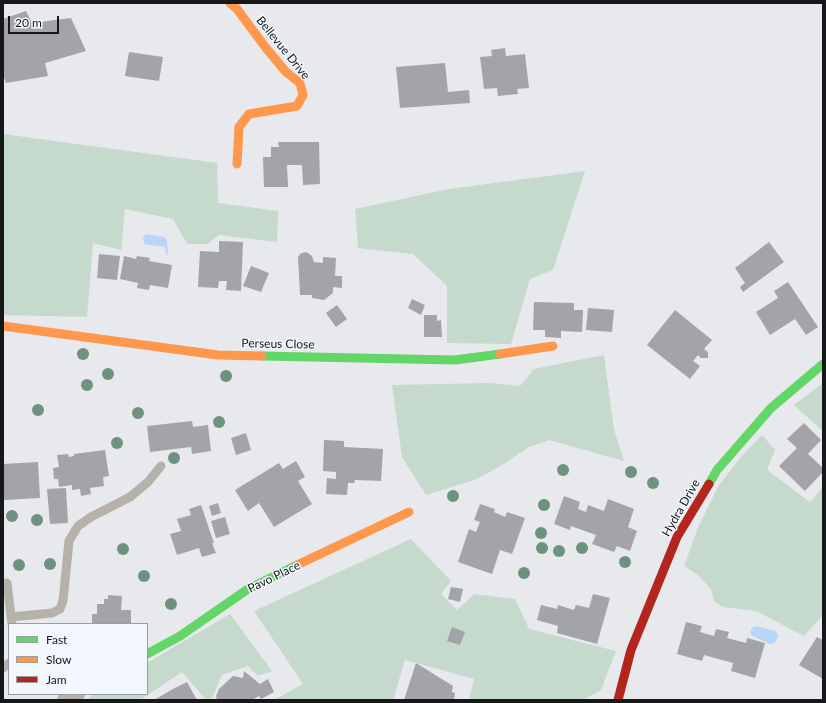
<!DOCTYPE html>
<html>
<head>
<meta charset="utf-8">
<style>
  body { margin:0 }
  #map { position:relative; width:826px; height:703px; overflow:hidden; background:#e7e9ed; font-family:Lato,sans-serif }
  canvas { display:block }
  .frame { position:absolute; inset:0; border:4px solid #161719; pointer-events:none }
  .legend { position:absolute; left:8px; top:623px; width:140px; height:72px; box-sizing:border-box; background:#f2f6fd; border:1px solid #9a9da2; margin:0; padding:5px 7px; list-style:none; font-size:12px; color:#161719 }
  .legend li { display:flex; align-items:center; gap:8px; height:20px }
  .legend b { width:20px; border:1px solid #9a9da2 }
  .scale { position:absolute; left:8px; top:16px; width:51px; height:18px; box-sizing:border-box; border:2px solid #161719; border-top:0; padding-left:5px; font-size:12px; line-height:14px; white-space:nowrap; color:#161719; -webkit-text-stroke:3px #f2f6fd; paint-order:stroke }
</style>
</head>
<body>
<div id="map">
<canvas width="826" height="703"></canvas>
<div class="frame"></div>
<ul class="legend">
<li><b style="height:5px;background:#63d668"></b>Fast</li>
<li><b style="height:5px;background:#ff974d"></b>Slow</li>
<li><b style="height:5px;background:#b3261e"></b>Jam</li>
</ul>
<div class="scale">20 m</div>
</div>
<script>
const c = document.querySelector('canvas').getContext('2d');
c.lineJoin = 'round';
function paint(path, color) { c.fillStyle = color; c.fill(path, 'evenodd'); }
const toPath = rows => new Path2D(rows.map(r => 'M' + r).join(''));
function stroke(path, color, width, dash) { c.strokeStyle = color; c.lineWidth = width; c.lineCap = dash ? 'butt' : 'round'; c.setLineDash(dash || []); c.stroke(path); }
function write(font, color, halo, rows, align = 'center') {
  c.font = font + ' Lato,sans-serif'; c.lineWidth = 3; c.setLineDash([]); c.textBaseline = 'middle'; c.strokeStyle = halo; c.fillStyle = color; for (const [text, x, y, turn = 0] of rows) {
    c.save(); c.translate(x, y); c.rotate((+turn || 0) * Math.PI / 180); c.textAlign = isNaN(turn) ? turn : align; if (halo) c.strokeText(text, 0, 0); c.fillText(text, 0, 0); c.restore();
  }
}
const green = toPath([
  [3,134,217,163,218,203,278,211,277,242,219,235,207,244,187,244,173,219,125,209,121,250,93,243,87,317,3,315],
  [585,171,553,270,530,279,511,344,447,343,447,286,413,254,358,248,355,209,449,189],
  [604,355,614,430,624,461,549,440,529,447,502,465,477,479,426,495,402,457,392,385,489,383,520,386,534,369],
  [823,383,823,431,794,405],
  [762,435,775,450,767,470,810,502,823,487,823,615,804,636,756,611,723,607,714,601,711,589,698,575,684,566,699,525,719,485,741,457],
  [411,539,451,581,441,594,457,610,474,594,515,599,529,629,616,651,601,690,583,700,469,700,474,679,405,660,393,700,274,700,303,684,254,611],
  [230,614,272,671,258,676,248,666,222,675,211,700,206,700,182,672,140,700,85,700,95,694,147,694,147,663]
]);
const water = toPath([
  [146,234,164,237,167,240,168,255,166,255,165,247,144,244,143,238],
  [756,626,775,631,778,635,777,640,774,643,770,644,751,635,750,632,752,628]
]);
const building = toPath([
  [26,11,32,23,71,18,86,51,45,63,48,76,6,83,3,75,3,19],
  [505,48,506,56,525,54,529,88,517,89,518,94,498,96,497,88,484,89,480,57,492,56,491,50],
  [129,52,163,57,159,81,125,76],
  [445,63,448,92,469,90,470,103,400,108,396,67],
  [278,142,319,142,320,184,303,185,302,165,287,165,288,187,264,187,263,157,271,157,271,147,279,147],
  [219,241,243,242,241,291,226,290,227,281,219,281,218,288,198,287,200,251,219,252],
  [769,242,784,262,743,292,740,287,745,283,735,268],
  [305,252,308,253,312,256,314,262,323,263,323,257,336,258,335,276,342,276,342,288,333,287,333,293,324,300,312,298,312,295,300,295,298,257,300,254],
  [99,254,120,256,117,280,97,278],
  [124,256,136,259,137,256,150,258,149,261,172,265,168,288,150,285,149,290,137,288,138,283,120,279],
  [251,266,269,273,261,292,243,286],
  [788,282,818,327,806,335,795,319,770,335,756,312,778,298,774,291],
  [412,299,425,305,421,315,408,308],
  [534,302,574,303,574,310,583,310,582,332,561,331,561,338,545,337,545,330,533,330],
  [337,305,347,319,336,327,326,313],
  [588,308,614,310,612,332,586,330],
  [675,310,712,340,704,349,708,352,708,358,701,358,698,355,693,361,700,366,690,379,647,345],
  [424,315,437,315,437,321,441,320,442,337,424,337],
  [192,421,193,427,208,425,211,451,192,454,191,447,150,452,147,426],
  [804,423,821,440,808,454,823,468,823,472,805,491,779,466,797,448,787,439],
  [246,433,251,450,236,455,231,438],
  [324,440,344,441,344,447,383,449,381,481,355,480,354,483,348,483,347,495,326,494,327,478,336,479,336,472,323,471],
  [105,450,109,476,103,477,104,486,90,488,91,494,81,496,80,489,72,490,72,485,59,487,58,479,54,479,53,468,59,467,57,455,68,454,69,457,74,456,74,454],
  [296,461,305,477,298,481,312,504,274,527,259,503,248,511,235,490,279,463,283,469],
  [38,462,40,498,4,500,3,464],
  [66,488,68,523,50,524,47,489],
  [564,496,580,502,578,509,586,512,588,505,604,511,608,499,634,509,628,527,637,531,630,551,617,546,614,552,592,544,596,535,571,526,570,530,554,524],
  [218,503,221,513,212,516,209,506],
  [480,504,495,509,494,512,505,517,507,512,525,518,512,554,500,550,492,574,458,562,469,529,476,532,480,522,474,520],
  [201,505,214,543,212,543,216,553,202,557,199,548,177,555,170,534,181,531,177,519,191,515,189,509],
  [225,517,230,534,216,538,211,521],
  [451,587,463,589,460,602,448,599],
  [593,594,610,598,597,644,557,633,558,626,537,620,541,605,557,609,558,605,574,610,576,605,589,608],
  [108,595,122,596,121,610,131,610,131,624,92,624,92,614,97,614,97,604,104,604,104,599,108,599],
  [686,622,702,626,700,632,714,636,716,629,729,632,727,638,746,643,747,638,765,643,755,678,731,671,733,663,704,655,702,661,677,654],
  [452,627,465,632,460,645,447,641],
  [817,637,823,640,823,679,799,665],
  [416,663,453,686,452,692,455,693,454,700,404,700],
  [244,671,260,684,268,679,274,692,261,699,259,696,252,700,217,700,216,696,219,689,233,676,243,678],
  [187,682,197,700,154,700,173,689]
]);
const lane = toPath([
  [7,583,12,624],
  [11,617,52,613,60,609,63,601,69,541,78,526,91,517,130,497,148,482,161,466],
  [3,668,9,663]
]);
const street = toPath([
  [66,700,76,694]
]);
const fast = toPath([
  [262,356,455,360,500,354],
  [709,484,717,470,771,408,823,364],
  [147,654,180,636,248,589,297,565]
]);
const slow = toPath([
  [230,3,237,9,266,48,286,72,300,83,303,95,297,106,249,114,239,127,237,164],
  [3,326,218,355,262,356],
  [500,354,553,346],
  [297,565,409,512]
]);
const jam = toPath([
  [618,700,631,650,677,537,709,484]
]);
const trees = [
  [83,354],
  [108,374],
  [226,376],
  [87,385],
  [38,410],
  [138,413],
  [219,422],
  [117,443],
  [174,458],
  [563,470],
  [631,472],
  [653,483],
  [453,496],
  [544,505],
  [12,516],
  [37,520],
  [541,533],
  [542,548],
  [582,548],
  [123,549],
  [559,551],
  [625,562],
  [50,564],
  [19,565],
  [524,573],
  [144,576],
  [171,604]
];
const streetNames = [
  ["Bellevue Drive",283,48,51],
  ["Perseus Close",278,344,1],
  ["Hydra Drive",681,508,-60],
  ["Pavo Place",274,577,-26]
];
paint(green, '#c5d9cd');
paint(water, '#b9d5f8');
paint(building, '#a3a4a7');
stroke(lane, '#b6b1ab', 9);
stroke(street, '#b6b1ab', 18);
stroke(fast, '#63d668', 9);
stroke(slow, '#ff974d', 9);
stroke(jam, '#b3261e', 9);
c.fillStyle = '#6e927f';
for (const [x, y] of trees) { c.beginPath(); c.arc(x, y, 6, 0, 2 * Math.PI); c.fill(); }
write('12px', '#161719', '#f2f6fd', streetNames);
</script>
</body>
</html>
